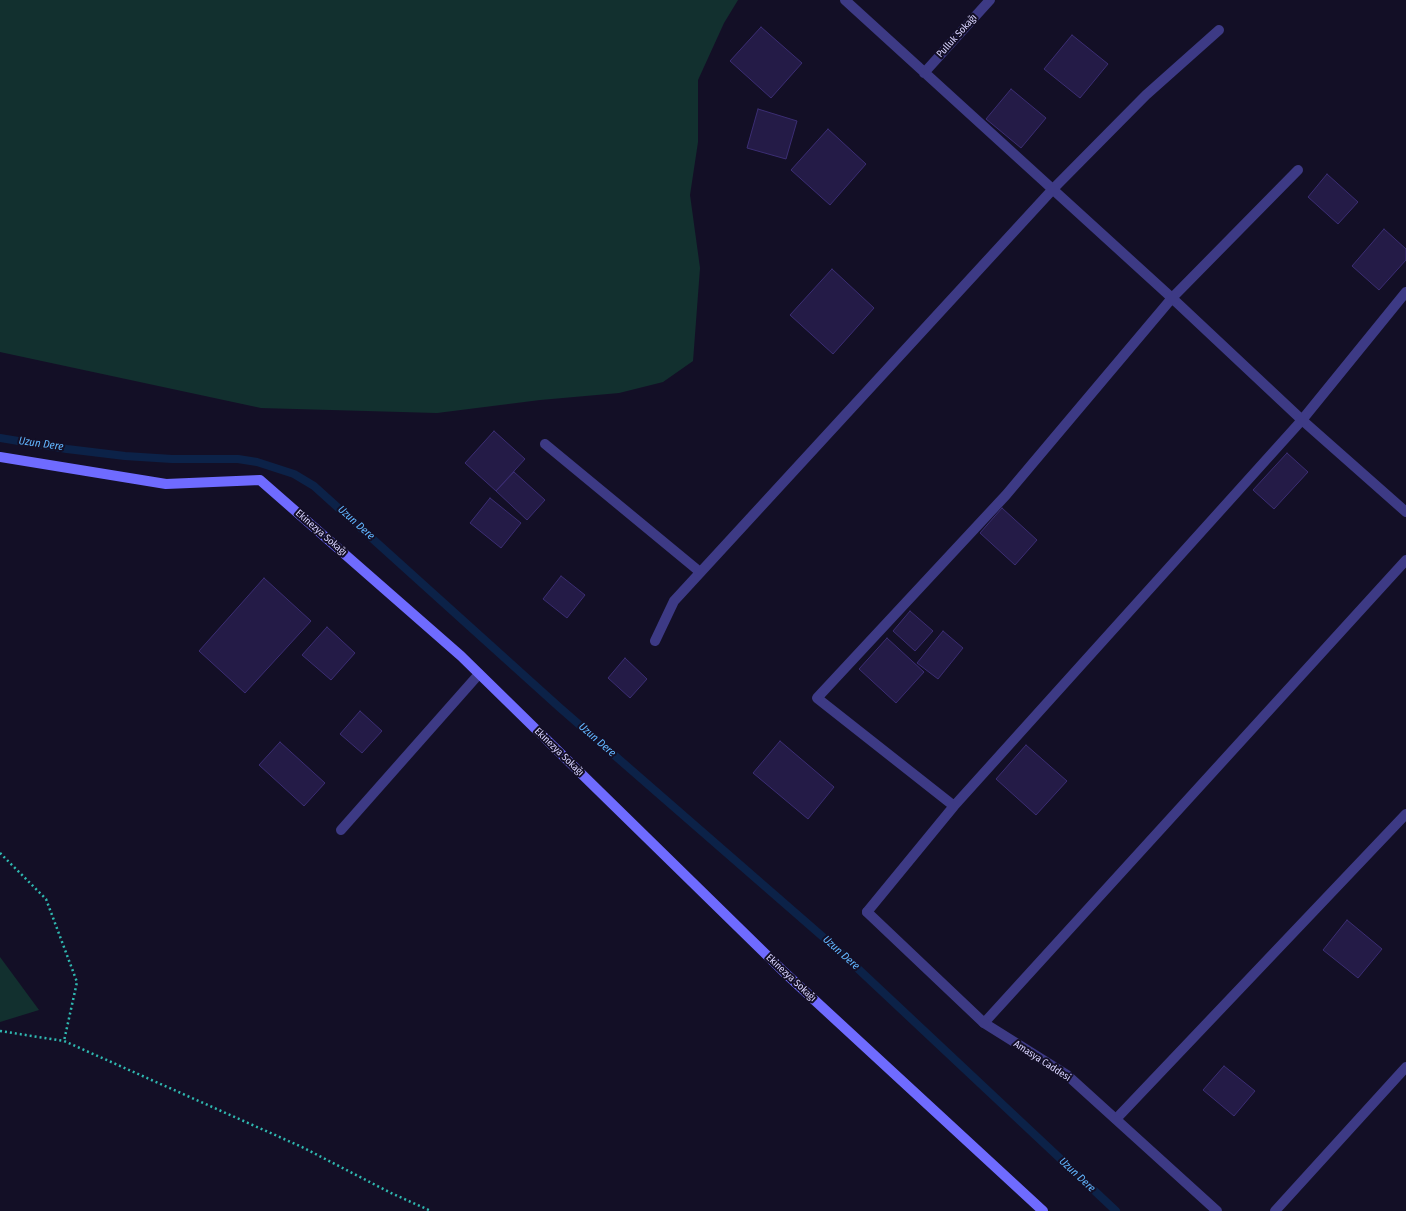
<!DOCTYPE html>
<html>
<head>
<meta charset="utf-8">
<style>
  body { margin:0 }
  canvas { display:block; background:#130f26 }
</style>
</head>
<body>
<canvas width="1406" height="1211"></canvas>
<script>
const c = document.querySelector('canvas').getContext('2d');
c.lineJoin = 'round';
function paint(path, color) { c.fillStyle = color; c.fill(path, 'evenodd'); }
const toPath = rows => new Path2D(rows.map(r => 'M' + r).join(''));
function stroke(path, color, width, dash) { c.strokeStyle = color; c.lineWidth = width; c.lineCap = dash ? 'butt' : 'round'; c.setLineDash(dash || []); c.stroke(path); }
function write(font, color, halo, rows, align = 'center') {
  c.font = font + ' "Fira Sans Condensed",sans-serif'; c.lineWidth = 4; c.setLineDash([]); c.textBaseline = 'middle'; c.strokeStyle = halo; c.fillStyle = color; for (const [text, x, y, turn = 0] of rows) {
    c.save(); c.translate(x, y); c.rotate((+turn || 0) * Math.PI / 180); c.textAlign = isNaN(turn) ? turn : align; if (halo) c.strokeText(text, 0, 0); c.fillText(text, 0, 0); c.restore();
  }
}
const green = toPath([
  [0,0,738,0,724,23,698,80,698,142,690,195,700,268,693,361,663,382,619,393,540,400,437,413,261,408,0,352],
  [0,957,39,1010,0,1022]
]);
const stream = toPath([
  [0,438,67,449,125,456,172,459,238,459,257,462,294,474,314,486,559,707,838,950,1116,1211]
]);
const building = toPath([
  [761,27,802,63,771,98,730,61,761,27],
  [1072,35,1108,64,1080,98,1044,69,1072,35],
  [1011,89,1046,118,1021,148,986,119,1011,89],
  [758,109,797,121,786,159,747,148,758,109],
  [828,129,866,164,830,205,791,170,828,129],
  [1327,174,1358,202,1338,224,1308,197,1327,174],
  [1384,229,1406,249,1406,260,1379,290,1352,266,1384,229],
  [832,269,874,308,833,354,790,315,832,269],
  [494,431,525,459,496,491,465,463,494,431],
  [1287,453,1308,472,1274,509,1253,490,1287,453],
  [514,472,545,500,527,520,496,491,514,472],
  [490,498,521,523,501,548,470,523,490,498],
  [1002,508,1037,540,1015,565,980,533,1002,508],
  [561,576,585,595,567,618,543,599,561,576],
  [264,578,311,621,245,693,199,651,264,578],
  [910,611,933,631,915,651,893,631,910,611],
  [327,627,355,653,331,680,302,655,327,627],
  [943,631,963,648,938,679,917,663,943,631],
  [887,638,924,672,896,703,859,669,887,638],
  [625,658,647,679,630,698,608,678,625,658],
  [360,711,382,731,362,753,340,734,360,711],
  [780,741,834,787,808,819,753,773,780,741],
  [280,742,325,783,304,806,259,765,280,742],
  [1026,745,1067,781,1036,815,996,779,1026,745],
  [1347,920,1382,949,1358,978,1323,950,1347,920],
  [1224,1066,1255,1091,1234,1116,1203,1090,1224,1066]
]);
const path = toPath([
  [0,853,46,899,77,982,64,1041],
  [0,1031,64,1041,302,1147,391,1193,431,1211]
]);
const minor = toPath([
  [845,0,1172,298,1302,420,1406,512],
  [924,73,990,0],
  [545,444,700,572],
  [655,641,674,601,1053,189,1146,95,1219,30],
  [954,806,817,698,1006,495,1172,298,1298,170],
  [341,830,479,674],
  [867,912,954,806,1302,420,1406,292],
  [984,1023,1406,560],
  [1116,1119,1406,814],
  [1275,1211,1406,1067]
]);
const tertiary = toPath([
  [867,912,984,1023,1067,1075,1217,1211]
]);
const secondary = toPath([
  [0,457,166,484,260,480,461,656,784,972,1043,1211]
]);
const streetNames = [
  ["Pulluk Sokağı",957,36,-48],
  ["Ekinezya Sokağı",321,533,41],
  ["Ekinezya Sokağı",559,752,44],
  ["Ekinezya Sokağı",791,978,43],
  ["Amasya Caddesi",1042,1061,33]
];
const waterNames = [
  ["Uzun Dere",41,444,8],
  ["Uzun Dere",356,523,42],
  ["Uzun Dere",597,740,41],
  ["Uzun Dere",841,953,42],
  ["Uzun Dere",1077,1175,43]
];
paint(green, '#12302f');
stroke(stream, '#0c2248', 8);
paint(building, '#241b47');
stroke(building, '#3b2d73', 1);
stroke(path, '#2fb8b0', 2.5, [2, 3]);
stroke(minor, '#3d3a85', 10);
stroke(tertiary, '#3d3a85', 10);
stroke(secondary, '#6f6bff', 10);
write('10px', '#d9d4ff', '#130f26', streetNames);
write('italic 11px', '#62b6ff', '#130f26', waterNames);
</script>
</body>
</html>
